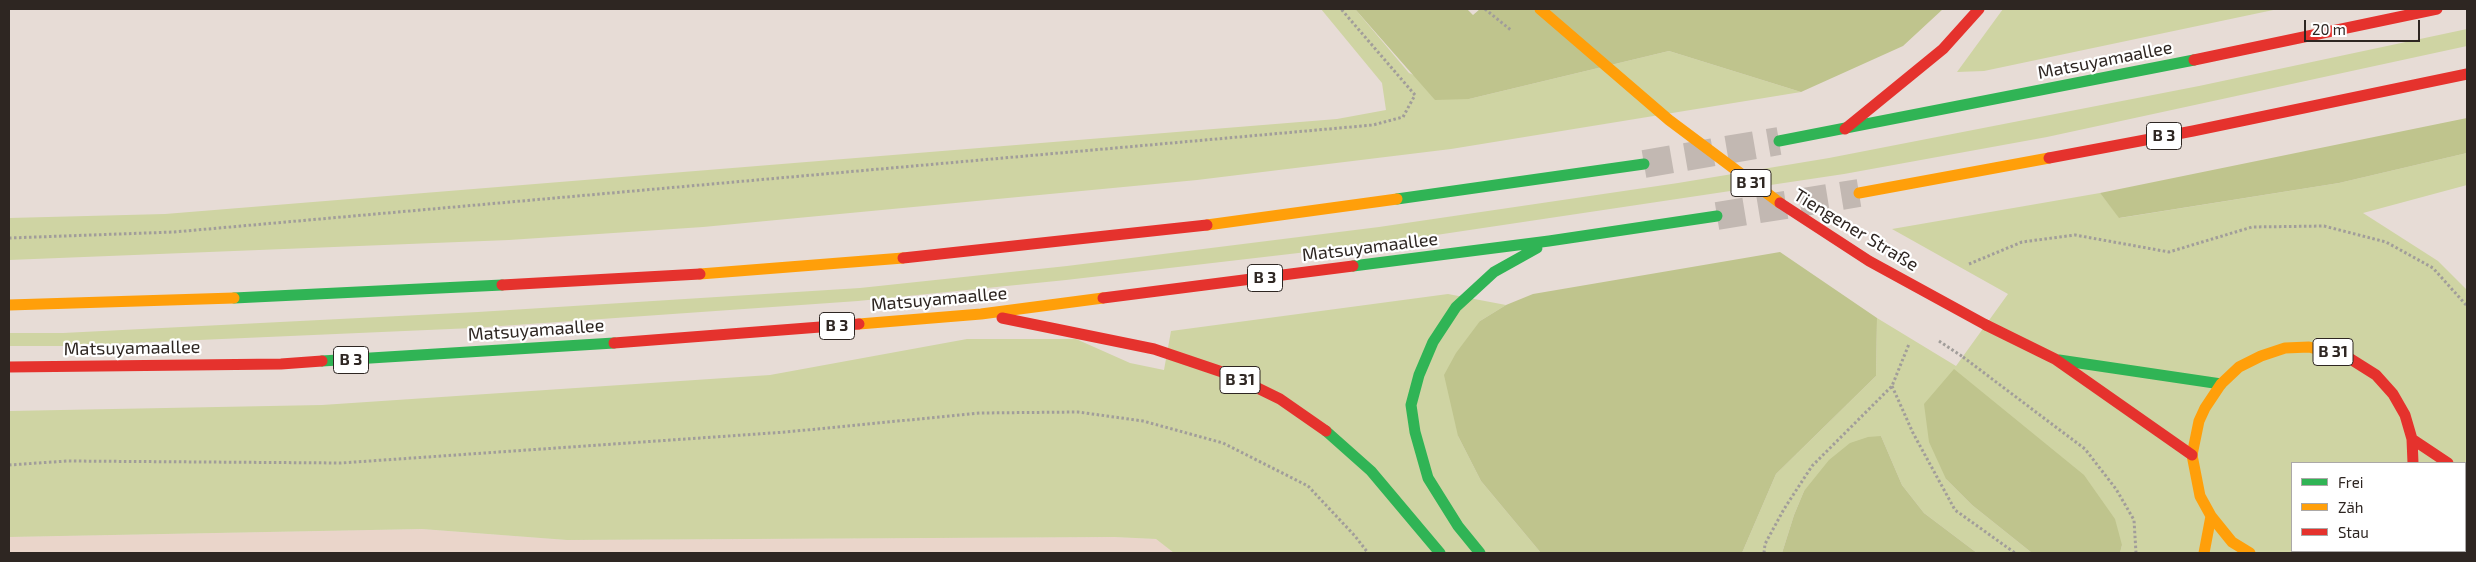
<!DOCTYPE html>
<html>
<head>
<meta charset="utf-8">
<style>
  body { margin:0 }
  #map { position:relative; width:2476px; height:562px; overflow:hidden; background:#e7dcd6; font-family:"Exo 2",sans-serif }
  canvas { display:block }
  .frame { position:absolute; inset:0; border:10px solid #2e2622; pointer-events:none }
  .legend { position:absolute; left:2291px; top:462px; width:175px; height:90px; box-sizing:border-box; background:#fff; border:1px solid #aba8a7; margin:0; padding:6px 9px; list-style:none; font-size:15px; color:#2e2622 }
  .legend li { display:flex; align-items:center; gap:10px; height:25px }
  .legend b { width:25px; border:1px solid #aba8a7 }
  .scale { position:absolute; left:2304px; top:20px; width:116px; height:22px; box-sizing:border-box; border:2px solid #2e2622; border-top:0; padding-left:6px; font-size:15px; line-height:18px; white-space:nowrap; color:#2e2622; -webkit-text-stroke:4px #fff; paint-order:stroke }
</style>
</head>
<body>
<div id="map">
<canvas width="2476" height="562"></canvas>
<div class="frame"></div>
<ul class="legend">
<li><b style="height:6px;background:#30b455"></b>Frei</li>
<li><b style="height:6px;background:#ff9f0a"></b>Zäh</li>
<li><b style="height:6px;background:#e5322d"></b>Stau</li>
</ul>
<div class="scale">20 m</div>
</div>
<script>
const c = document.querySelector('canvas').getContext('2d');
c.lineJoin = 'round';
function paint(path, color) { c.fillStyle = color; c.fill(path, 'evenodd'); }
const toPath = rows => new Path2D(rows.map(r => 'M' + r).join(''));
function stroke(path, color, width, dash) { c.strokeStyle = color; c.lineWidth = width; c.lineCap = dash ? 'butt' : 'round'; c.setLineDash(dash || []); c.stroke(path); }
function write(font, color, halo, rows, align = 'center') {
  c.font = font + ' "Exo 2",sans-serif'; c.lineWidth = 4.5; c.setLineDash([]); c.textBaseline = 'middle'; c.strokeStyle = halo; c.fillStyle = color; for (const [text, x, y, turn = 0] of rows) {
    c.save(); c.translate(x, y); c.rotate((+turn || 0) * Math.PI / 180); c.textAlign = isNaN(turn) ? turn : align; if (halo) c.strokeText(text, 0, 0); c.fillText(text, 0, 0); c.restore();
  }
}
const built = toPath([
  [422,529,567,540,1114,537,1156,539,1174,553,9,553,9,537]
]);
const green = toPath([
  [1321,9,1355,9,1409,73,1469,99,1669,51,1801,92,1451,149,1197,180,703,227,509,240,9,260,9,218,165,214,1337,119,1386,110,1382,83],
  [2003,9,2278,9,1984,71,1957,72],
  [2467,29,2467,46,2047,137,1844,174,1376,244,1066,280,858,301,473,328,62,346,9,346,9,333,63,333,478,312,860,288,1067,266,1379,227,1678,183,1829,158,2199,86],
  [2467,153,2467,185,2363,213,2438,261,2467,290,2467,553,2120,553,2122,545,1946,479,1972,505,2032,553,1977,553,1924,513,1902,485,1881,436,1804,491,1794,515,1782,553,1742,553,1776,474,1876,376,1877,318,1956,366,2008,294,1892,229,2100,193,2120,218,2339,183],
  [2292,463,2465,463,2465,551,2292,551],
  [1448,294,1506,305,1480,321,1458,436,1481,481,1541,553,1174,553,1156,539,1114,537,567,540,422,529,9,537,9,411,322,405,770,375,967,339,1076,339,1130,363,1164,370,1171,331]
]);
const forest = toPath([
  [1355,9,1467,9,1473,15,1480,9,1943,9,1903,46,1801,92,1669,51,1469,99,1435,100],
  [2467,118,2467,153,2339,183,2119,218,2100,193],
  [1780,252,1877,318,1876,376,1776,474,1742,553,1541,553,1481,481,1458,436,1444,375,1456,353,1480,321,1506,305,1533,294],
  [1954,369,2084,475,2115,519,2122,545,2120,553,2032,553,1972,505,1946,479,1929,442,1924,404],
  [1881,436,1902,485,1924,513,1977,553,1782,553,1794,515,1804,491,1829,460,1850,443,1868,437]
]);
const highwayTunnel = toPath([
  [1644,164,1779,141],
  [1717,216,1859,193]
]);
const path = toPath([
  [9,238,174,232,1373,125,1403,117,1415,95,1341,9],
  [1969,264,2022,242,2075,235,2169,252,2252,227,2324,226,2386,242,2433,268,2467,306],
  [1963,357,2085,449,2116,489,2134,520,2136,553],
  [1892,386,1913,433,1955,510,2015,553],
  [9,465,67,461,341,463,786,432,980,413,1078,412,1143,421,1223,443,1308,486,1355,536,1368,553],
  [1764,553,1765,544,1784,509,1812,466,1892,386,1909,344]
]);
const fast = toPath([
  [1779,141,2194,60],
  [1397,199,1644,164],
  [1353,266,1549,241,1717,216],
  [234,298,502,285],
  [2059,360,2221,384],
  [322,361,614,343],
  [1326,431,1371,471,1440,553],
  [1480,553,1458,526,1428,478,1415,432,1411,405,1419,375,1433,342,1456,307,1494,272,1537,248]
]);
const slow = toPath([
  [1859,193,2049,158],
  [1207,225,1397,199],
  [700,274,903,258],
  [9,305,234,298],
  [859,324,981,314,1103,298],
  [2465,473,2467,475],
  [2465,523,2467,523],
  [2204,553,2211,516],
  [2250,553,2232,542,2211,516,2200,496,2192,455,2199,421,2205,408,2221,384,2239,367,2261,356,2285,348,2309,347,2349,358],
  [2357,553,2361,551]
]);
const jam = toPath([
  [2194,60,2437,9],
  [1845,129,1943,49,1979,9],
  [2049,158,2193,131,2467,74],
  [903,258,1207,225],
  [502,285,700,274],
  [1103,298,1353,266],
  [1002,318,1154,349,1231,375,1280,399,1326,431],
  [1986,325,2055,359,2192,455],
  [614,343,859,324],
  [2349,358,2376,375,2393,394,2405,415,2412,439,2413,463],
  [9,367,281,364,322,361],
  [2412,439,2448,463]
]);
const pathBridge = toPath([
  [1485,9,1512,31],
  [1939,341,1963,357]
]);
const slowBridge = toPath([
  [1540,9,1669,120,1780,203]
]);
const jamBridge = toPath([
  [1780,203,1869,261,1986,325]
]);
const shields = [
  [2164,136,35],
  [1751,183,40],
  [1265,278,35],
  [837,326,35],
  [2333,352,40],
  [351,360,35],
  [1240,380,40]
];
const shieldNames = [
  ["B 3",2164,136],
  ["B 31",1751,183],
  ["B 3",1265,278],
  ["B 3",837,326],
  ["B 31",2333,352],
  ["B 3",351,360],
  ["B 31",1240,380]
];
const streetNames = [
  ["Matsuyamaallee",2105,60,-11],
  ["Tiengener Straße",1856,230,31],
  ["Matsuyamaallee",1370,247,-7],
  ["Matsuyamaallee",939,299,-5],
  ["Matsuyamaallee",536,330,-4],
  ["Matsuyamaallee",132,348,-1]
];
paint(built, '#ead5ca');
paint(green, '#cfd4a3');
paint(forest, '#bfc48d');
stroke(highwayTunnel, '#c2b8b2', 28, [28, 14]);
stroke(path, '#a19d9a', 3, [2.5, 2.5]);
stroke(fast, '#30b455', 11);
stroke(slow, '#ff9f0a', 11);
stroke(jam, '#e5322d', 11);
stroke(pathBridge, '#a19d9a', 3, [2.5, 2.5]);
stroke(slowBridge, '#ff9f0a', 11);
stroke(jamBridge, '#e5322d', 11);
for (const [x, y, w] of shields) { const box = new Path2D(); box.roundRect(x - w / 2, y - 13.5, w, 27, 4); c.fillStyle = '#fff'; c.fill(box); stroke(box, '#2e2622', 1); }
write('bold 16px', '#2e2622', null, shieldNames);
write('18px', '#2e2622', '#fff', streetNames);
</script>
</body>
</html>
